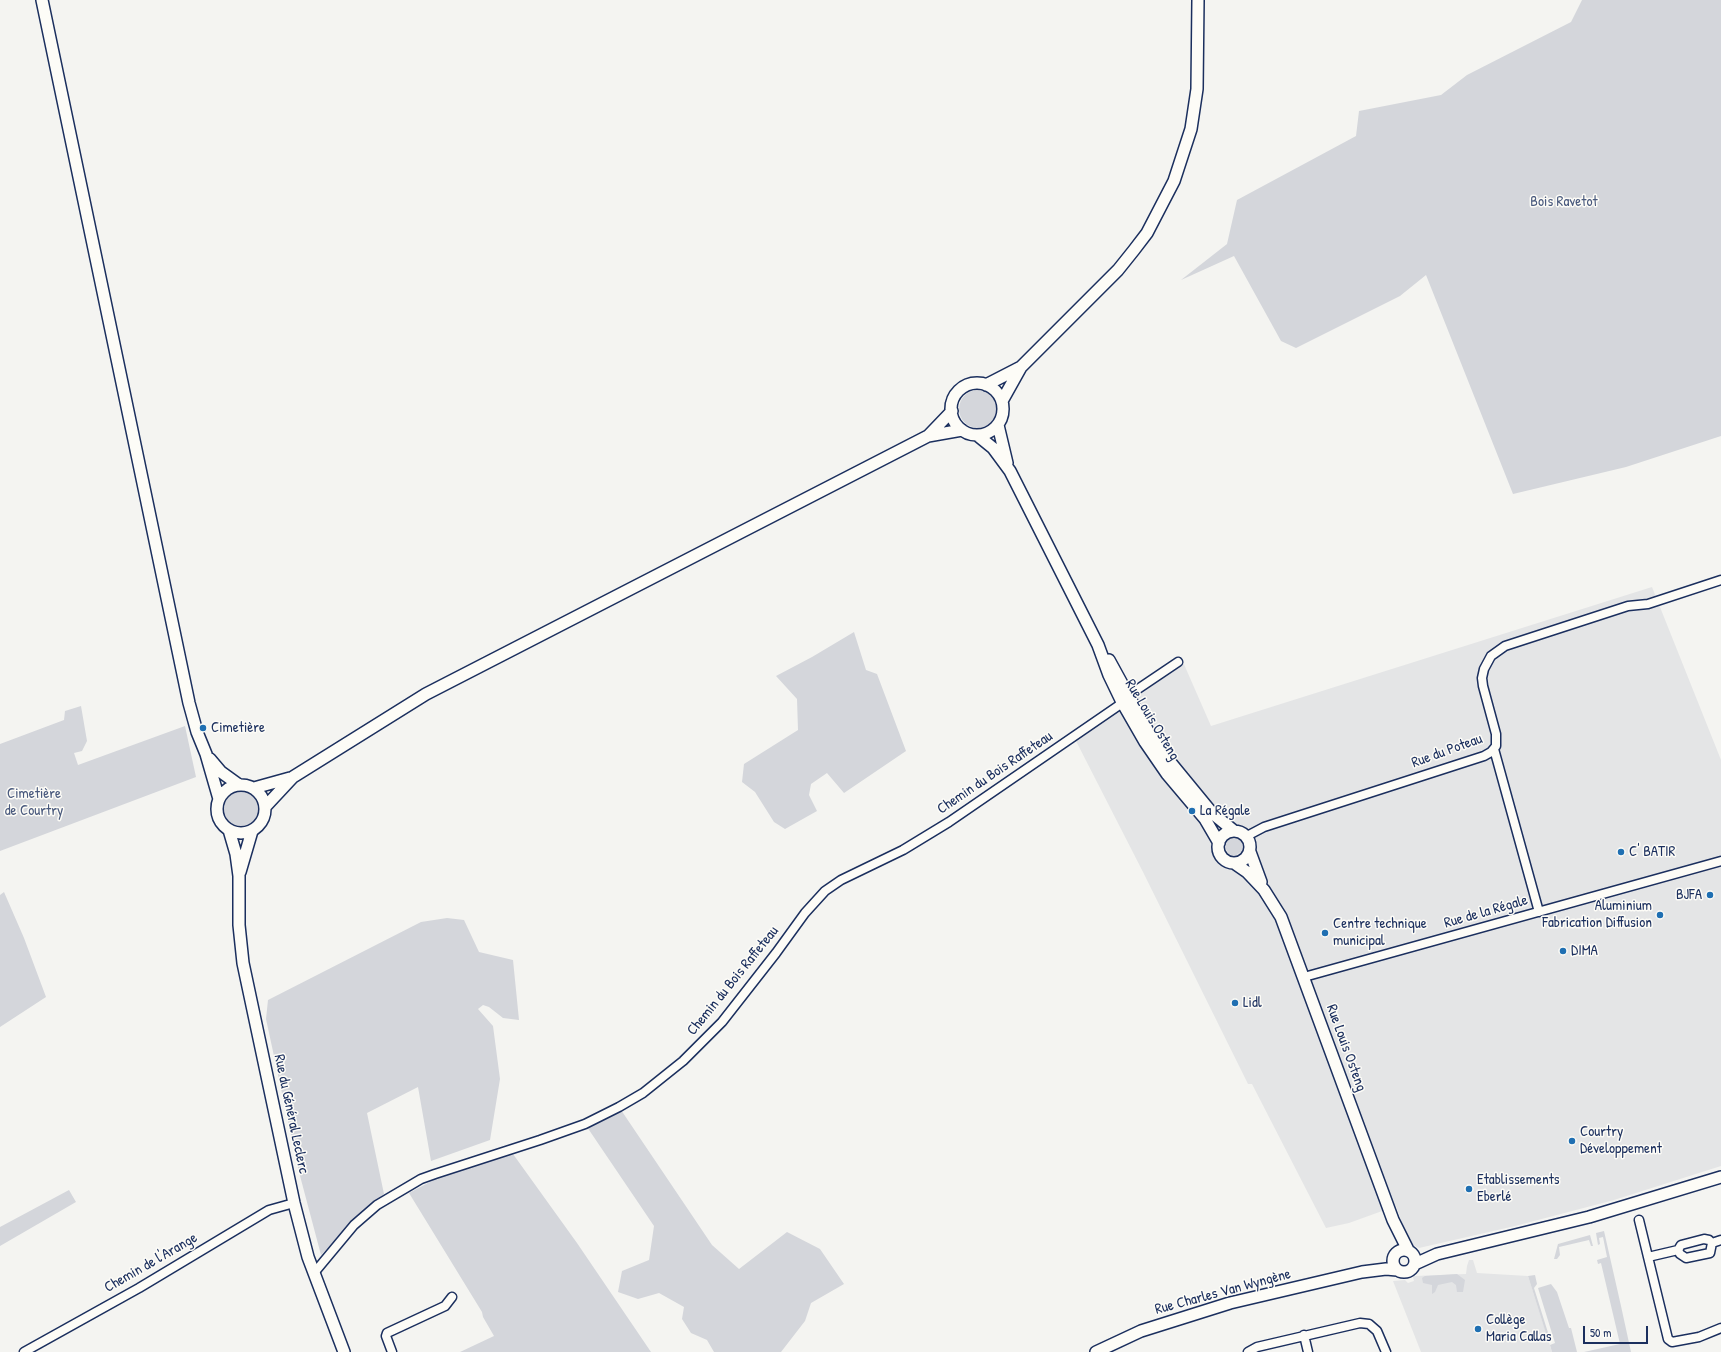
<!DOCTYPE html>
<html>
<head>
<meta charset="utf-8">
<style>
  body { margin:0 }
  #map { position:relative; width:1721px; height:1352px; overflow:hidden; background:#f4f4f1; font-family:"Patrick Hand",sans-serif }
  canvas { display:block }
  .scale { position:absolute; left:1583px; top:1326px; width:65px; height:18px; box-sizing:border-box; border:2px solid #1b2f5e; border-top:0; padding-left:5px; font-size:12px; line-height:14px; white-space:nowrap; color:#1b2f5e; -webkit-text-stroke:3px #fdfcf7; paint-order:stroke }
</style>
</head>
<body>
<div id="map">
<canvas width="1721" height="1352"></canvas>
<div class="scale">50 m</div>
</div>
<script>
const c = document.querySelector('canvas').getContext('2d');
c.lineJoin = 'round';
function paint(path, color) { c.fillStyle = color; c.fill(path, 'evenodd'); }
const toPath = rows => new Path2D(rows.map(r => 'M' + r).join(''));
function stroke(path, color, width, dash) { c.strokeStyle = color; c.lineWidth = width; c.lineCap = dash ? 'butt' : 'round'; c.setLineDash(dash || []); c.stroke(path); }
function write(font, color, halo, rows, align = 'center') {
  c.font = font + ' "Patrick Hand",sans-serif'; c.lineWidth = 3; c.setLineDash([]); c.textBaseline = 'middle'; c.strokeStyle = halo; c.fillStyle = color; for (const [text, x, y, turn = 0] of rows) {
    c.save(); c.translate(x, y); c.rotate((+turn || 0) * Math.PI / 180); c.textAlign = isNaN(turn) ? turn : align; if (halo) c.strokeText(text, 0, 0); c.fillText(text, 0, 0); c.restore();
  }
}
const built = toPath([
  [1652,587,1721,760,1721,1166,1614,1200,1515,1226,1419,1248,1411,1244,1409,1241,1396,1206,1349,1223,1326,1228,1252,1084,1248,1084,1143,872,1076,741,1132,701,1183,662,1211,726],
  [1469,1260,1473,1260,1477,1273,1528,1276,1552,1352,1421,1352,1393,1281,1405,1280,1408,1283,1414,1281,1413,1277,1415,1276,1466,1274,1467,1266]
]);
const green = toPath([
  [1582,0,1721,0,1721,436,1626,467,1513,494,1426,275,1400,296,1296,348,1281,341,1234,256,1181,280,1227,244,1237,200,1356,136,1359,111,1441,95,1467,75,1571,22],
  '959 409a19 19 0 1 1 38 0a19 19 0 1 1-38 0Z',
  [854,632,866,670,877,674,906,751,844,793,827,773,811,784,809,795,817,811,785,829,774,822,755,792,742,782,744,764,798,730,797,699,776,676,812,657],
  [81,706,87,741,82,751,74,753,78,765,185,726,196,777,0,851,0,744,64,720,65,711],
  '224 809a18 18 0 1 1 36 0a18 18 0 1 1-36 0Z',
  [1234,837,1242,839,1245,847,1243,852,1240,852,1235,856,1229,854,1225,847,1227,841],
  [4,892,24,938,46,997,0,1027,0,895],
  [447,918,464,920,479,952,513,960,519,1020,503,1018,489,1007,483,1005,478,1009,493,1026,500,1079,490,1140,431,1161,418,1087,367,1113,384,1194,357,1216,321,1255,299,1172,266,1019,268,1000,421,922],
  [619,1107,712,1245,739,1269,787,1232,820,1249,844,1284,811,1303,805,1321,781,1352,714,1352,707,1340,691,1333,682,1319,684,1307,659,1293,638,1299,618,1292,622,1271,649,1260,654,1226,585,1124],
  [513,1154,577,1243,651,1352,460,1352,494,1336,483,1317,482,1312,409,1193,445,1174],
  [69,1190,76,1202,0,1246,0,1227],
  [1604,1231,1621,1306,1631,1352,1584,1352,1620,1344,1601,1263,1598,1264,1597,1260,1607,1257,1603,1237,1599,1238,1600,1244,1598,1245,1596,1233],
  [1590,1235,1593,1246,1591,1246,1589,1240,1559,1247,1560,1255,1557,1259,1554,1259,1558,1244],
  [1457,1274,1465,1280,1463,1292,1457,1292,1456,1285,1452,1282,1438,1285,1435,1292,1432,1294,1432,1285,1423,1283,1422,1278,1425,1276],
  [1535,1275,1537,1284,1534,1288,1550,1339,1548,1340,1528,1276],
  [1551,1284,1557,1292,1569,1328,1571,1328,1577,1352,1552,1352,1550,1345,1555,1343,1538,1288]
]);
const street = toPath([
  [1494,749,1539,912],
  [1247,836,1264,827,1484,756,1491,752,1496,746,1496,734,1483,686,1482,678,1484,669,1491,656,1505,646,1628,606,1648,604,1721,580],
  [1304,977,1721,861],
  [1639,1220,1668,1339,1672,1342,1699,1337,1721,1328],
  [1712,1243,1721,1240],
  [1648,1257,1678,1250,1681,1245,1704,1239,1709,1240,1712,1243,1710,1253,1686,1258,1680,1254,1678,1250],
  [314,1273,354,1225,377,1205,421,1179,435,1174,540,1140,585,1124,619,1107,643,1093,683,1061,722,1022,776,953,805,913,825,891,841,880,903,850,949,822,1118,706,1129,695,1178,662],
  [1304,1335,1308,1352],
  [24,1352,139,1288,269,1210,294,1203],
  [392,1352,386,1336,387,1333,445,1306,452,1297],
  [1248,1352,1257,1347,1360,1323,1369,1324,1377,1331,1386,1352]
]);
const secondary = toPath([
  [42,0,189,703,197,732,206,754,219,799],
  '951 409a26 26 0 1 1 52 0a26 26 0 1 1-52 0Z',
  [986,385,1021,367],
  [1002,401,1021,367,1118,270,1134,250,1147,233,1174,181,1191,129,1197,89,1198,0],
  [998,425,1007,463],
  [977,435,993,448,1010,471,1098,645,1109,675,1122,702,1145,742,1167,774,1205,819,1219,843],
  [928,436,962,430],
  [1109,660,1149,733,1166,757,1212,813,1234,831],
  [210,759,221,772,239,785],
  '217 809a24 24 0 1 1 48 0a24 24 0 1 1-48 0Z',
  [254,788,290,778],
  [265,807,293,777,426,694,928,436,952,411],
  [229,830,236,854,239,876,239,925,243,963,294,1203,308,1257,344,1352],
  '1218 847a16 16 0 1 1 32 0a16 16 0 1 1-32 0Z',
  [1250,852,1261,882],
  [1234,863,1247,872,1264,890,1281,917,1393,1220,1408,1250],
  [240,872,252,831],
  '1393 1261a11 11 0 1 1 22 0a11 11 0 1 1-22 0Z',
  [1415,1264,1437,1254,1589,1217,1721,1177],
  [1096,1352,1141,1331,1230,1303,1362,1272,1386,1269,1397,1270]
]);
const markers = [
  [203,728,4,"#1f6fb2"],
  [1192,811,4,"#1f6fb2"],
  [1621,852,4,"#1f6fb2"],
  [1710,895,4,"#1f6fb2"],
  [1660,915,4,"#1f6fb2"],
  [1325,933,4,"#1f6fb2"],
  [1563,951,4,"#1f6fb2"],
  [1235,1003,4,"#1f6fb2"],
  [1572,1141,4,"#1f6fb2"],
  [1469,1189,4,"#1f6fb2"],
  [1478,1329,4,"#1f6fb2"]
];
const parkNames = [
  ["Bois Ravetot",1564,202],
  ["Cimetière",34,794],
  ["de Courtry",34,811]
];
const streetNames = [
  ["Rue Louis Osteng",1152,720,59],
  ["Rue du Poteau",1447,751,-20],
  ["Chemin du Bois Raffeteau",995,773,-34],
  ["Rue de la Régale",1486,912,-16],
  ["Chemin du Bois Raffeteau",733,981,-51],
  ["Rue Louis Osteng",1346,1048,70],
  ["Rue du Général Leclerc",291,1114,78],
  ["Chemin de l'Arange",151,1263,-30],
  ["Rue Charles Van Wyngène",1223,1292,-15]
];
const poiNames = [
  ["Cimetière",211,728],
  ["La Régale",1200,811],
  ["C' BATIR",1629,852],
  ["BJFA",1702,895,"right"],
  ["Aluminium",1652,906,"right"],
  ["Fabrication Diffusion",1652,923,"right"],
  ["Centre technique",1333,924],
  ["municipal",1333,941],
  ["DIMA",1571,951],
  ["Lidl",1243,1003],
  ["Courtry",1580,1132],
  ["Développement",1580,1149],
  ["Etablissements",1477,1180],
  ["Eberlé",1477,1197],
  ["Collège",1486,1320],
  ["Maria Callas",1486,1337]
];
paint(built, '#e4e5e6');
paint(green, '#d4d6db');
stroke(street, '#1b2f5e', 11);
stroke(secondary, '#1b2f5e', 14);
stroke(street, '#fdfcf7', 8);
stroke(secondary, '#fdfcf7', 11);
for (const [x, y, r, color] of markers) { const dot = new Path2D(); dot.arc(x, y, r, 0, 2 * Math.PI); c.fillStyle = color; c.fill(dot); stroke(dot, '#fdfcf7', 1.5); }
write('15px', '#49597d', '#fdfcf7', parkNames);
write('15px', '#1b2f5e', '#fdfcf7', streetNames);
write('15px', '#1b2f5e', '#fdfcf7', poiNames, 'left');
</script>
</body>
</html>
